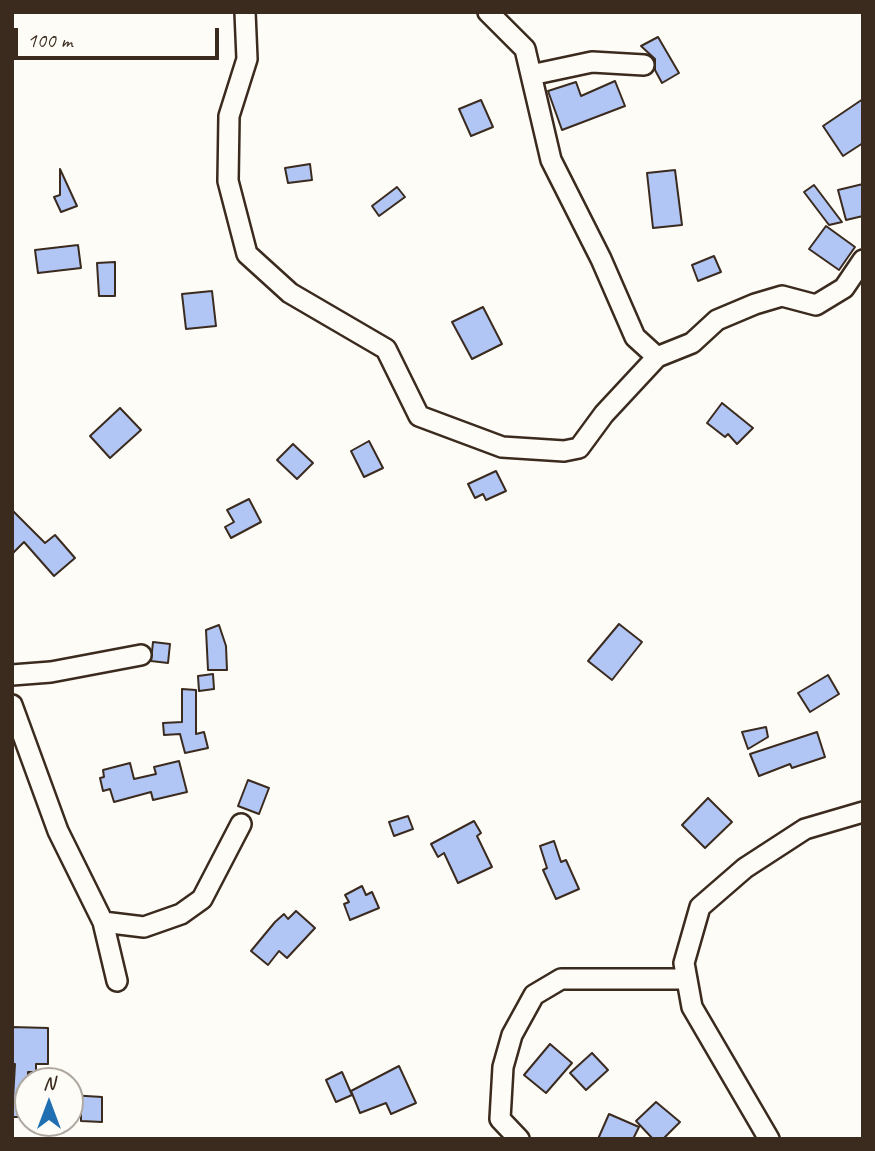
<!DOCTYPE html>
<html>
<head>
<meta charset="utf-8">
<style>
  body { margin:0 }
  #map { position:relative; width:875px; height:1151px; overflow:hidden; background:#fdfcf7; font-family:Caveat,sans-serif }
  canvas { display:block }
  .frame { position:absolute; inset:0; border:14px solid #3b2a1e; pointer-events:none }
  .north { position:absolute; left:14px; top:1067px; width:70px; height:70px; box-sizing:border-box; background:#fdfcf7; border:2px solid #afa8a0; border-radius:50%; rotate:0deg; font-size:19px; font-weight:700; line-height:28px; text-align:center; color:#3b2a1e }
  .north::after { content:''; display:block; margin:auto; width:24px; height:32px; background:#1f6fb2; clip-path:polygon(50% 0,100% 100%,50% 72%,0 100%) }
  .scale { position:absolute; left:14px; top:28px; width:205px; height:32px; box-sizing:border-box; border:4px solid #3b2a1e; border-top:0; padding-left:9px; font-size:21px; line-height:24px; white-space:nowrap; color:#3b2a1e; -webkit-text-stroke:5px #fdfcf7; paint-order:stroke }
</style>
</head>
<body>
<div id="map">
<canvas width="875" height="1151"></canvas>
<div class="frame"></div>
<div class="north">N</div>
<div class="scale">100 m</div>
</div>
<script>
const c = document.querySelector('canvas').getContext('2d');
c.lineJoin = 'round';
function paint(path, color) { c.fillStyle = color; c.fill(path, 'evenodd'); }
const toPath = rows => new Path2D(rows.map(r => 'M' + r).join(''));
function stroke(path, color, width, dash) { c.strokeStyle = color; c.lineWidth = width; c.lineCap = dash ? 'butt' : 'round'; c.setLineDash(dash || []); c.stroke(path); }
const building = toPath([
  [658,37,679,73,662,83,655,70,655,59,641,46,658,37],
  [615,81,625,106,562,130,548,91,576,82,581,96,615,81],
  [863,99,863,143,843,156,823,126,863,99],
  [481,100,493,127,471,136,459,109,481,100],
  [310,164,312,180,288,183,285,168,310,164],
  [60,169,77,206,61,212,54,197,60,195,60,169],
  [675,170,682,225,653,228,647,173,675,170],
  [863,184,863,216,846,220,838,190,863,184],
  [814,185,842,222,829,225,804,192,814,185],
  [397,187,405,197,379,216,372,206,397,187],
  [826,226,855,247,839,270,809,249,826,226],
  [78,245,81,268,38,273,35,250,78,245],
  [714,256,721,272,698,281,692,265,714,256],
  [115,262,115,296,99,296,97,263,115,262],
  [212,291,216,326,186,329,182,294,212,291],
  [483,307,502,344,472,359,452,322,483,307],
  [722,403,753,428,737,444,728,434,725,437,707,423,722,403],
  [120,408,141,430,110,458,90,436,120,408],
  [369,441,383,468,364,477,351,451,369,441],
  [293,444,313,463,297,479,277,460,293,444],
  [496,471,506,491,486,500,483,494,475,498,468,484,496,471],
  [249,499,261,522,231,538,225,527,234,522,227,510,249,499],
  [12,510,45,543,55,535,75,558,54,576,24,542,12,554,12,510],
  [619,624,642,642,612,680,588,661,619,624],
  [219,625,226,646,227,670,208,670,206,630,219,625],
  [153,642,170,644,168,663,151,661,153,642],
  [213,674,214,689,199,691,198,676,213,674],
  [828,675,839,694,810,712,798,693,828,675],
  [182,689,196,690,196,734,204,732,208,748,185,753,180,734,164,735,163,723,182,722,182,689],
  [766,727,768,737,748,749,742,732,766,727],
  [817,732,825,757,792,768,790,764,759,776,750,754,817,732],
  [179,761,187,792,153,800,151,792,114,802,110,789,103,791,100,778,104,777,103,770,130,763,134,779,156,774,154,767,179,761],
  [248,780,269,788,259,814,238,806,248,780],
  [708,798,732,822,705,848,682,825,708,798],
  [408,816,413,829,394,836,389,822,408,816],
  [474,821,481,833,477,836,492,867,458,883,444,853,438,857,431,844,474,821],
  [554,841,561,862,566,860,579,889,556,899,543,870,547,868,540,846,554,841],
  [362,886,366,895,372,892,379,908,350,920,344,904,349,902,345,895,362,886],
  [296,911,315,928,287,958,279,951,268,965,251,951,275,922,284,914,288,919,296,911],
  [12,1027,48,1028,48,1064,36,1064,36,1072,28,1072,28,1109,24,1109,23,1117,12,1117,15,1064,12,1064,12,1027],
  [550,1044,572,1063,546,1093,524,1075,550,1044],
  [592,1053,608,1070,586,1090,570,1073,592,1053],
  [399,1066,416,1103,391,1114,386,1103,360,1113,351,1091,399,1066],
  [342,1072,352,1095,336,1102,326,1080,342,1072],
  [70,1095,102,1097,102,1122,81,1121,81,1113,70,1113,70,1095],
  [656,1102,680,1122,663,1139,653,1139,636,1121,656,1102],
  [609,1114,639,1127,633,1139,598,1139,609,1114]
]);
const minor = toPath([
  [245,12,247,59,229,116,228,181,247,254,290,293,386,349,419,416,502,447,564,451,579,448,604,414,657,357],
  [488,12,525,49,551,160,601,259,635,337,657,357,692,343,717,320,755,304,782,296,816,305,844,288,863,260],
  [531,75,592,62,644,65],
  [12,675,51,672,141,655],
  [12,705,58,831,103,922,117,981],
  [103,922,144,927,181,914,202,899,241,824],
  [519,1139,500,1119,503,1067,512,1035,534,995,561,979,687,979],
  [769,1139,692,1007,684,963,700,907,745,868,805,829,863,812]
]);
paint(building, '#b1c6f5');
stroke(building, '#3b2a1e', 2);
stroke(minor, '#3b2a1e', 24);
stroke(minor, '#fdfcf7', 19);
</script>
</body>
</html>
